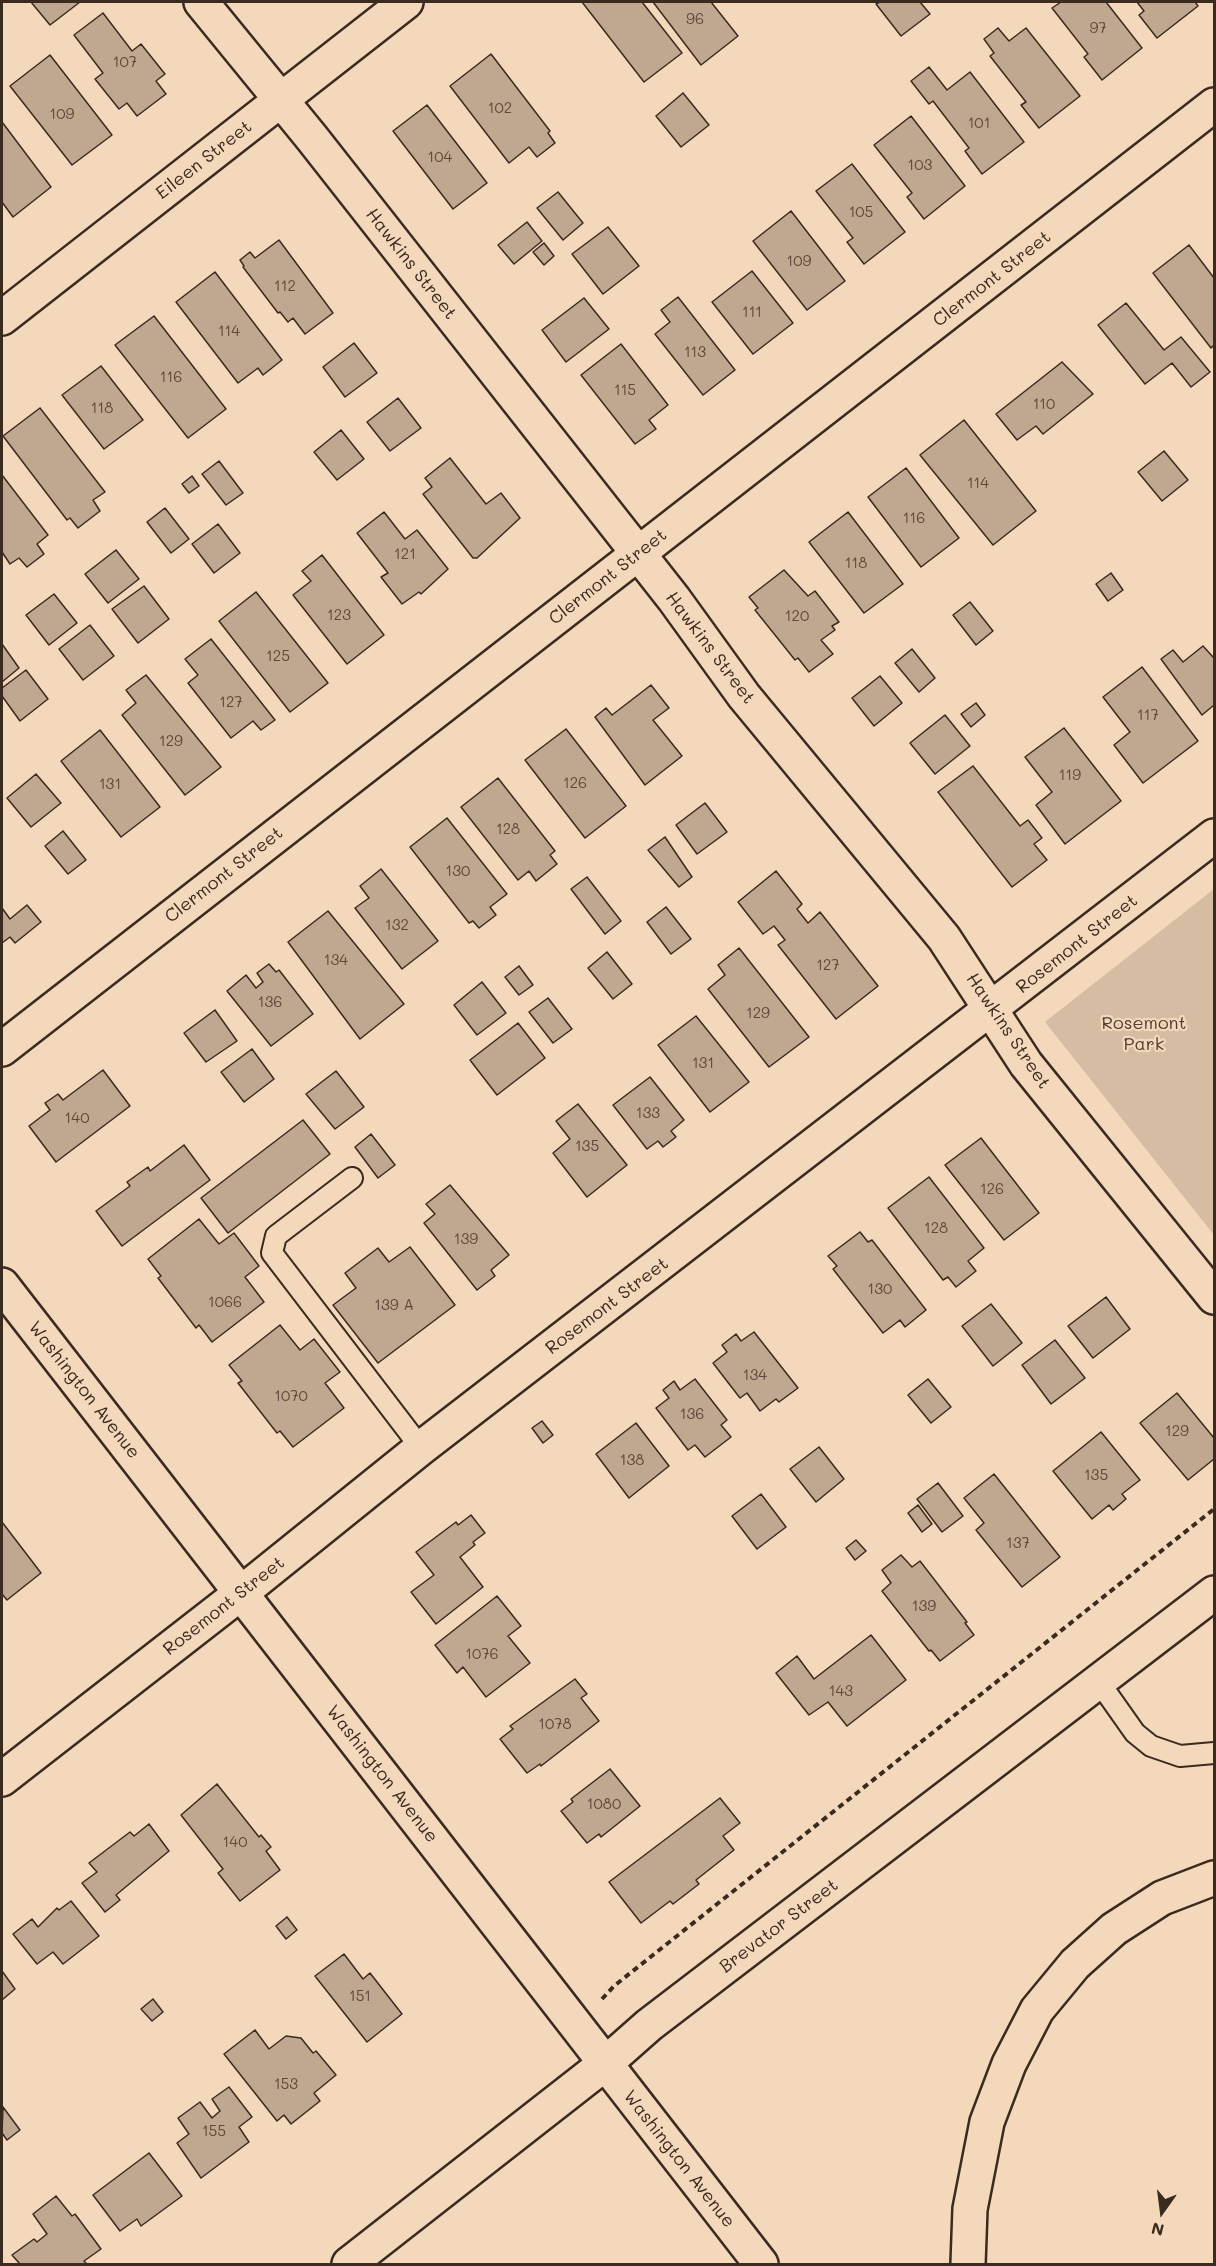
<!DOCTYPE html>
<html>
<head>
<meta charset="utf-8">
<style>
  body { margin:0 }
  #map { position:relative; width:1216px; height:2266px; overflow:hidden; background:#f4d8bb; font-family:Mali,sans-serif }
  canvas { display:block }
  .frame { position:absolute; inset:0; border:3px solid #3b2a1e; pointer-events:none }
  .north { position:absolute; left:1132px; top:2182px; width:60px; height:60px; -webkit-text-stroke:4px #f4d8bb; paint-order:stroke; rotate:194deg; font-size:16px; font-weight:700; line-height:24px; text-align:center; color:#3b2a1e }
  .north::after { content:''; display:block; margin:auto; width:21px; height:27px; background:#3b2a1e; clip-path:polygon(50% 0,100% 100%,50% 72%,0 100%) }
</style>
</head>
<body>
<div id="map">
<canvas width="1216" height="2266"></canvas>
<div class="frame"></div>
<div class="north">N</div>
</div>
<script>
const c = document.querySelector('canvas').getContext('2d');
c.lineJoin = 'round';
function paint(path, color) { c.fillStyle = color; c.fill(path, 'evenodd'); }
const toPath = rows => new Path2D(rows.map(r => 'M' + r).join(''));
function stroke(path, color, width, dash) { c.strokeStyle = color; c.lineWidth = width; c.lineCap = dash ? 'butt' : 'round'; c.setLineDash(dash || []); c.stroke(path); }
function write(font, color, halo, rows, align = 'center') {
  c.font = font + ' Mali,sans-serif'; c.lineWidth = 4.5; c.setLineDash([]); c.textBaseline = 'middle'; c.strokeStyle = halo; c.fillStyle = color; for (const [text, x, y, turn = 0] of rows) {
    c.save(); c.translate(x, y); c.rotate((+turn || 0) * Math.PI / 180); c.textAlign = isNaN(turn) ? turn : align; if (halo) c.strokeText(text, 0, 0); c.fillText(text, 0, 0); c.restore();
  }
}
const green = toPath([
  [1214,889,1214,1235,1045,1022]
]);
const building = toPath([
  [31,2,80,2,50,25,31,2],
  [582,2,642,2,682,53,644,82,582,2],
  [653,2,711,2,738,36,701,65,653,2],
  [880,2,920,2,930,14,901,36,876,4,880,2],
  [1061,2,1106,2,1142,48,1102,80,1084,57,1088,54,1052,8,1061,2],
  [1137,2,1195,2,1198,6,1157,38,1139,15,1144,11,1137,2],
  [103,13,132,51,141,44,165,74,156,81,166,94,137,116,127,103,119,109,95,79,103,73,74,35,103,13],
  [998,28,1009,41,1026,28,1080,96,1039,128,1021,105,1026,102,990,56,994,53,984,39,998,28],
  [491,54,550,131,548,133,555,143,537,157,529,147,509,163,450,86,491,54],
  [50,55,112,135,72,165,10,86,50,55],
  [929,67,947,90,970,72,1024,142,982,174,965,151,969,148,933,101,929,104,911,81,929,67],
  [683,93,709,125,681,147,656,116,683,93],
  [427,105,487,183,453,209,393,131,427,105],
  [911,116,965,186,924,219,907,197,912,193,874,145,911,116],
  [2,122,51,187,13,217,2,202,2,122],
  [852,164,905,232,864,264,847,242,853,238,816,191,852,164],
  [558,192,583,223,563,240,537,208,558,192],
  [791,211,845,281,807,310,753,241,791,211],
  [527,222,542,241,514,264,498,245,527,222],
  [608,227,639,266,603,294,572,254,608,227],
  [279,240,333,313,305,334,293,318,288,322,280,312,278,313,243,267,244,266,240,260,250,252,255,258,279,240],
  [544,243,554,256,544,265,533,252,544,243],
  [1189,245,1214,278,1214,345,1211,348,1153,273,1189,245],
  [752,271,793,323,753,354,712,302,752,271],
  [215,272,282,360,263,375,258,368,238,383,176,302,215,272],
  [678,297,735,370,703,395,655,334,670,322,661,310,678,297],
  [584,298,609,329,566,362,542,330,584,298],
  [1126,303,1164,350,1181,337,1210,372,1191,387,1172,363,1145,384,1098,325,1126,303],
  [154,316,226,409,188,438,115,345,154,316],
  [354,343,377,373,345,397,323,367,354,343],
  [621,344,668,405,649,420,656,429,635,444,581,375,621,344],
  [1062,362,1093,394,1043,434,1036,426,1017,440,996,414,1062,362],
  [101,366,143,420,104,449,62,395,101,366],
  [398,398,421,428,390,451,367,422,398,398],
  [40,408,105,492,93,500,100,511,78,528,70,518,67,520,3,436,40,408],
  [964,420,1036,511,993,545,920,455,964,420],
  [341,430,364,459,337,480,314,452,341,430],
  [1164,451,1188,480,1162,501,1138,472,1164,451],
  [450,458,486,504,501,493,520,518,477,558,473,558,423,494,432,487,425,478,450,458],
  [219,461,243,493,226,505,202,474,219,461],
  [906,468,959,538,921,567,868,497,906,468],
  [2,475,48,535,37,544,44,554,27,567,19,558,10,564,2,552,2,475],
  [192,476,199,486,189,493,182,484,192,476],
  [165,508,189,539,171,553,147,522,165,508],
  [384,512,405,539,417,530,448,569,421,594,419,592,402,604,381,577,388,573,357,533,384,512],
  [848,512,903,584,864,613,809,542,848,512],
  [218,524,240,553,214,573,192,544,218,524],
  [116,550,139,579,108,603,85,574,116,550],
  [322,555,384,635,347,664,293,595,311,581,302,571,322,555],
  [784,570,808,596,815,591,839,622,832,626,835,630,821,640,833,654,809,672,798,658,795,660,755,610,758,608,749,597,784,570],
  [1111,573,1123,590,1108,601,1096,584,1111,573],
  [144,586,169,619,138,643,112,609,144,586],
  [256,592,328,683,290,712,219,621,256,592],
  [54,594,77,623,49,645,26,615,54,594],
  [970,602,993,631,976,645,953,615,970,602],
  [90,625,114,656,83,680,59,649,90,625],
  [211,639,275,720,261,730,253,721,231,738,188,683,198,675,185,659,211,639],
  [2,644,19,668,2,682,2,644],
  [1203,646,1213,657,1214,656,1214,705,1202,715,1161,659,1173,650,1183,662,1203,646],
  [912,649,935,678,919,692,895,663,912,649],
  [1142,667,1198,741,1143,783,1114,745,1130,732,1103,697,1142,667],
  [26,670,48,699,20,721,2,696,2,688,26,670],
  [146,675,221,767,185,795,122,715,136,703,126,690,146,675],
  [880,676,902,703,874,726,852,698,880,676],
  [651,685,669,708,653,720,682,756,645,785,595,717,606,708,612,715,651,685],
  [976,703,985,715,971,727,961,714,976,703],
  [945,715,970,746,935,774,910,743,945,715],
  [1064,728,1121,801,1065,844,1036,805,1052,792,1025,757,1064,728],
  [566,729,626,806,585,838,525,760,566,729],
  [100,730,160,807,121,837,61,761,100,730],
  [973,766,1020,826,1028,820,1042,838,1034,844,1047,860,1012,887,938,792,973,766],
  [36,774,61,803,31,827,7,798,36,774],
  [498,778,555,851,550,855,557,864,536,881,529,871,518,880,461,807,498,778],
  [705,803,727,832,697,854,676,825,705,803],
  [447,818,507,894,490,907,496,915,479,928,473,921,469,923,410,847,447,818],
  [63,831,86,860,68,874,45,846,63,831],
  [665,837,692,877,679,887,648,850,665,837],
  [381,869,438,941,402,969,355,908,369,898,360,886,381,869],
  [776,871,802,904,797,909,808,923,820,912,878,986,836,1019,778,945,785,940,774,926,763,934,738,902,776,871],
  [587,877,621,921,605,934,571,889,587,877],
  [27,905,41,922,15,943,10,937,2,943,2,908,10,919,27,905],
  [666,907,691,939,671,954,647,922,666,907],
  [328,911,404,1004,360,1039,288,942,328,911],
  [739,948,809,1037,769,1067,708,989,725,975,718,965,739,948],
  [607,952,632,984,613,999,588,968,607,952],
  [269,964,276,972,279,970,313,1014,271,1046,227,991,246,975,256,988,263,982,257,973,269,964],
  [519,966,533,985,519,995,505,977,519,966],
  [482,982,506,1013,477,1035,454,1005,482,982],
  [548,998,572,1029,553,1043,529,1012,548,998],
  [215,1010,237,1041,206,1062,184,1033,215,1010],
  [696,1016,749,1082,710,1112,658,1045,696,1016],
  [518,1023,545,1058,497,1095,470,1060,518,1023],
  [252,1049,274,1079,244,1102,221,1072,252,1049],
  [103,1070,130,1106,56,1162,29,1126,50,1110,45,1103,58,1094,63,1100,103,1070],
  [336,1071,364,1107,335,1129,306,1094,336,1071],
  [650,1077,684,1120,671,1131,676,1137,663,1147,658,1141,647,1149,613,1105,650,1077],
  [578,1104,627,1165,587,1197,553,1153,570,1139,556,1121,578,1104],
  [303,1120,330,1154,228,1233,201,1198,303,1120],
  [371,1134,395,1165,378,1178,355,1147,371,1134],
  [981,1138,1039,1213,1004,1240,945,1165,981,1138],
  [184,1145,210,1180,122,1246,96,1211,130,1186,127,1182,148,1167,150,1171,184,1145],
  [929,1177,984,1248,968,1261,976,1271,956,1287,948,1277,943,1280,888,1208,929,1177],
  [450,1185,509,1255,491,1270,495,1276,477,1290,424,1223,435,1214,426,1204,450,1185],
  [199,1219,219,1244,234,1233,259,1266,245,1277,264,1302,212,1342,199,1325,196,1328,158,1278,161,1276,148,1259,199,1219],
  [860,1232,868,1242,872,1240,926,1310,905,1327,900,1320,883,1333,833,1269,837,1266,828,1256,860,1232],
  [410,1247,455,1305,378,1363,333,1305,356,1288,345,1273,378,1248,389,1262,410,1247],
  [1106,1297,1130,1329,1093,1358,1068,1326,1106,1297],
  [991,1304,1022,1343,993,1366,962,1326,991,1304],
  [280,1325,300,1350,314,1339,340,1372,325,1383,344,1408,293,1447,280,1431,277,1433,238,1383,242,1381,229,1365,280,1325],
  [754,1332,798,1388,779,1402,776,1399,760,1411,747,1393,740,1398,713,1363,727,1352,722,1345,736,1334,741,1341,754,1332],
  [1055,1340,1085,1378,1051,1404,1022,1365,1055,1340],
  [695,1379,727,1420,721,1425,731,1437,705,1457,695,1445,688,1450,656,1408,669,1398,663,1390,674,1381,680,1390,695,1379],
  [928,1379,951,1407,931,1423,908,1395,928,1379],
  [1177,1393,1214,1438,1214,1459,1188,1480,1140,1423,1177,1393],
  [542,1421,553,1435,543,1443,532,1428,542,1421],
  [636,1423,669,1466,629,1498,596,1454,636,1423],
  [1101,1432,1140,1480,1122,1494,1126,1499,1113,1510,1109,1505,1092,1519,1053,1471,1101,1432],
  [819,1447,844,1479,816,1502,790,1469,819,1447],
  [994,1474,1060,1557,1022,1587,976,1530,984,1523,964,1498,994,1474],
  [938,1483,963,1516,942,1532,917,1499,938,1483],
  [761,1494,786,1527,757,1549,732,1516,761,1494],
  [918,1505,932,1524,922,1532,908,1513,918,1505],
  [471,1515,485,1533,473,1542,475,1545,460,1557,483,1587,436,1624,411,1592,434,1575,416,1552,456,1522,458,1525,471,1515],
  [2,1522,41,1573,7,1600,2,1594,2,1522],
  [856,1540,866,1551,855,1560,846,1548,856,1540],
  [901,1555,912,1567,920,1561,967,1622,965,1623,974,1635,940,1661,931,1650,929,1651,882,1591,891,1583,882,1570,901,1555],
  [497,1596,521,1626,508,1636,530,1663,486,1697,463,1667,457,1673,435,1645,497,1596],
  [871,1635,906,1680,847,1726,828,1702,809,1715,776,1673,797,1656,814,1679,871,1635],
  [575,1679,587,1694,581,1698,599,1721,541,1766,540,1764,527,1773,500,1739,513,1729,510,1726,575,1679],
  [610,1769,640,1806,601,1837,599,1834,587,1843,561,1811,573,1802,571,1799,610,1769],
  [217,1784,259,1837,261,1835,271,1847,266,1851,280,1870,240,1901,218,1873,223,1869,181,1815,217,1784],
  [720,1798,740,1823,723,1836,734,1850,696,1880,699,1884,673,1904,670,1901,641,1923,609,1882,720,1798],
  [149,1824,169,1851,116,1895,120,1900,105,1912,82,1883,97,1872,89,1863,130,1832,134,1836,149,1824],
  [71,1901,99,1936,63,1964,53,1952,37,1964,13,1934,32,1919,38,1927,57,1908,59,1910,71,1901],
  [287,1917,297,1930,286,1939,276,1926,287,1917],
  [344,1954,363,1979,370,1973,402,2014,367,2042,315,1976,344,1954],
  [2,1971,15,1989,2,2000,2,1971],
  [153,1999,163,2012,152,2021,141,2009,153,1999],
  [255,2030,269,2049,286,2036,301,2038,313,2053,316,2051,336,2075,314,2093,320,2101,291,2124,284,2115,277,2121,224,2054,255,2030],
  [229,2087,252,2117,239,2127,249,2142,201,2178,177,2143,189,2134,178,2118,200,2102,212,2118,220,2111,212,2099,229,2087],
  [3,2107,20,2130,7,2140,2,2133,3,2107],
  [149,2153,182,2196,141,2226,137,2219,120,2231,93,2195,149,2153],
  [56,2196,72,2216,75,2214,101,2249,84,2261,87,2264,20,2264,12,2255,34,2239,37,2242,47,2234,33,2214,56,2196]
]);
const path = toPath([
  [602,1999,614,1986,1214,1509]
]);
const service = toPath([
  [352,1178,276,1236,272,1253,421,1448],
  [1099,1682,1135,1733,1151,1746,1180,1756,1214,1753]
]);
const minor = toPath([
  [201,2,312,138,674,599,744,696,944,938,1026,1064,1214,1297],
  [2,318,406,2],
  [2,1049,1214,105],
  [2,1779,241,1593,421,1448,1214,836]
]);
const tertiary = toPath([
  [349,2264,606,2063,649,2025,1214,1593]
]);
const primary = toPath([
  [2,1285,761,2264]
]);
const motorway = toPath([
  [968,2264,970,2209,987,2122,1009,2064,1037,2010,1075,1964,1114,1929,1162,1898,1214,1878]
]);
const numberNames = [
  ["96",695,19],
  ["97",1098,28],
  ["107",125,62],
  ["102",500,108],
  ["109",62,114],
  ["101",979,123],
  ["104",440,157],
  ["103",920,165],
  ["105",861,212],
  ["109",799,261],
  ["112",285,286],
  ["111",752,312],
  ["114",229,331],
  ["113",695,352],
  ["116",171,377],
  ["115",625,390],
  ["110",1044,404],
  ["118",102,408],
  ["114",978,483],
  ["116",914,518],
  ["121",405,554],
  ["118",856,563],
  ["123",339,615],
  ["120",797,616],
  ["125",278,656],
  ["127",231,702],
  ["117",1148,715],
  ["129",171,741],
  ["119",1070,775],
  ["126",575,783],
  ["131",110,784],
  ["128",508,829],
  ["130",458,871],
  ["132",397,925],
  ["134",336,960],
  ["127",828,965],
  ["136",270,1002],
  ["129",758,1013],
  ["131",703,1063],
  ["133",648,1113],
  ["140",77,1118],
  ["135",587,1146],
  ["126",992,1189],
  ["128",936,1228],
  ["139",466,1239],
  ["130",880,1289],
  ["1066",225,1302],
  ["139 A",394,1305],
  ["134",755,1375],
  ["1070",291,1396],
  ["136",692,1414],
  ["129",1177,1431],
  ["138",632,1460],
  ["135",1096,1475],
  ["137",1018,1543],
  ["139",924,1606],
  ["1076",482,1654],
  ["143",841,1691],
  ["1078",555,1724],
  ["1080",604,1804],
  ["140",235,1842],
  ["151",360,1996],
  ["153",286,2084],
  ["155",214,2131]
];
const streetNames = [
  ["Eileen Street",204,160,-38],
  ["Hawkins Street",411,264,52],
  ["Clermont Street",992,279,-38],
  ["Clermont Street",608,577,-38],
  ["Hawkins Street",710,648,53],
  ["Clermont Street",224,875,-38],
  ["Rosemont Street",1077,944,-38],
  ["Hawkins Street",1008,1031,56],
  ["Rosemont Street",607,1306,-37],
  ["Washington Avenue",84,1390,52],
  ["Rosemont Street",224,1606,-38],
  ["Washington Avenue",382,1774,52],
  ["Brevator Street",779,1926,-37],
  ["Washington Avenue",679,2159,52]
];
const parkNames = [
  ["Rosemont",1144,1023],
  ["Park",1144,1044]
];
paint(green, '#d6bca2');
paint(building, '#c0a790');
stroke(building, '#3b2a1e', 1.5);
stroke(service, '#3b2a1e', 24);
stroke(minor, '#3b2a1e', 38);
stroke(tertiary, '#3b2a1e', 38);
stroke(primary, '#3b2a1e', 38);
stroke(motorway, '#3b2a1e', 38);
stroke(path, '#3b2a1e', 4, [6, 4.5]);
stroke(service, '#f4d8bb', 20);
stroke(minor, '#f4d8bb', 33);
stroke(tertiary, '#f4d8bb', 33);
stroke(primary, '#f4d8bb', 33);
stroke(motorway, '#f4d8bb', 33);
write('15px', '#5c493a', null, numberNames);
write('18px', '#3b2a1e', '#f4d8bb', streetNames);
write('18px', '#524032', '#f4d8bb', parkNames);
</script>
</body>
</html>
